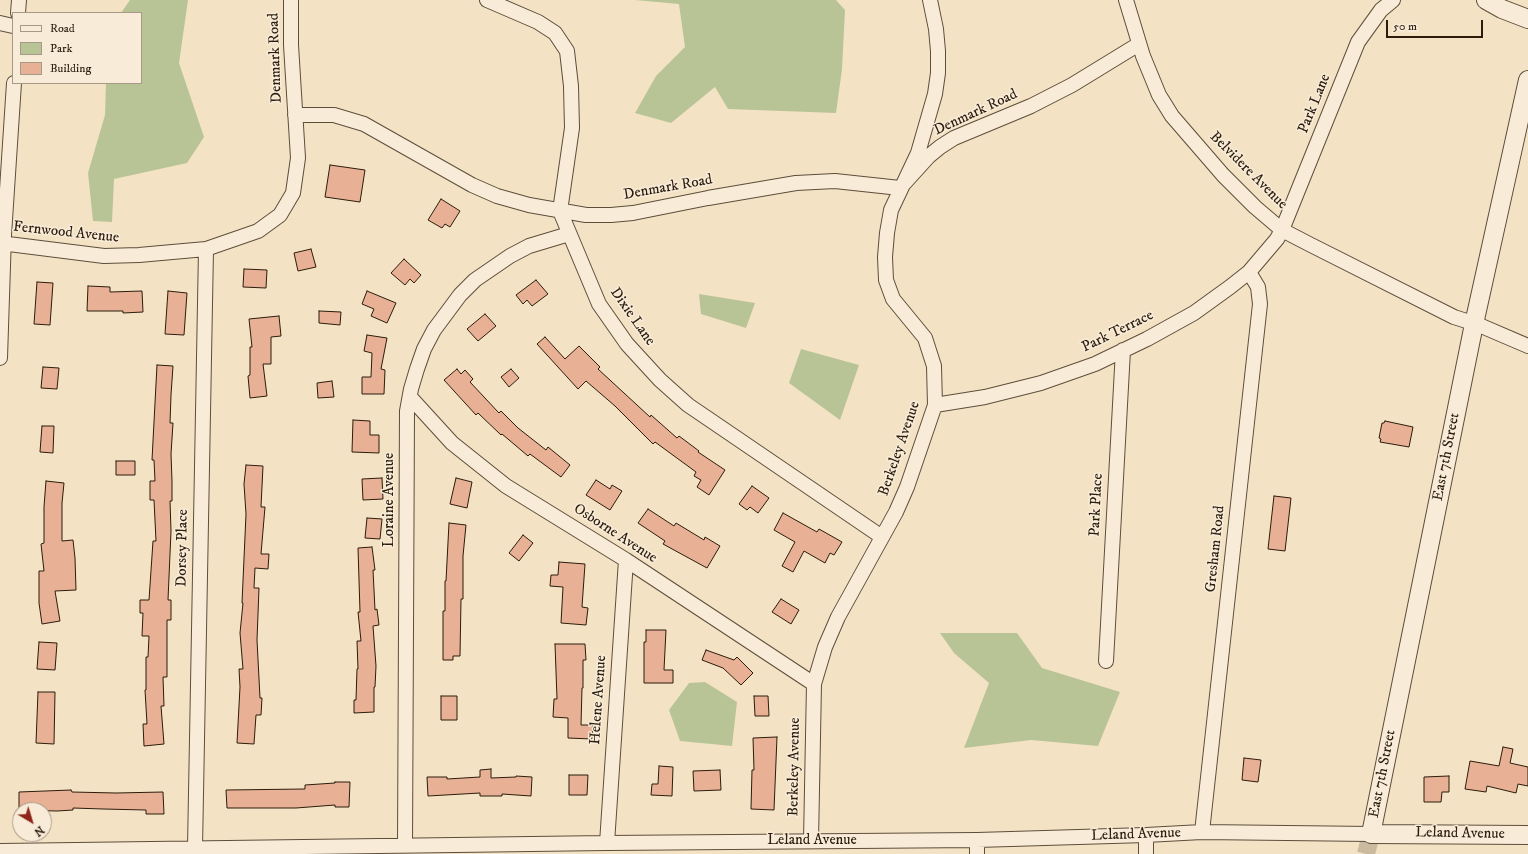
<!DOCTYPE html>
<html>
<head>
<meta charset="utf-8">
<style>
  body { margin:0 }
  #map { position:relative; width:1528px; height:854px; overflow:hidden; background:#f4e2c5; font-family:"IM FELL DW Pica",serif }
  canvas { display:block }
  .legend { position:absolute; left:12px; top:12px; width:130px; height:72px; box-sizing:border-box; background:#f8ecd9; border:1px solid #a69987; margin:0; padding:5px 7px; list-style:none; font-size:12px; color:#2b1c0b }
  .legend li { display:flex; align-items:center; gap:8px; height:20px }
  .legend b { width:20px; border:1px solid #a69987 }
  .north { position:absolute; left:12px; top:802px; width:40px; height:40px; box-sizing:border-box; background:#f8ecd9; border:1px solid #a69987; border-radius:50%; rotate:142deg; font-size:11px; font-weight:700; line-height:16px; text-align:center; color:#2b1c0b }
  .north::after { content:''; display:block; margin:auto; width:14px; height:18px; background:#8f2418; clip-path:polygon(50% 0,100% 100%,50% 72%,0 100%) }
  .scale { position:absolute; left:1386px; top:20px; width:97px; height:18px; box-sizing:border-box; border:2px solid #2b1c0b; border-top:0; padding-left:5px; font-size:12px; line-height:14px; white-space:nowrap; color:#2b1c0b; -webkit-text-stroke:3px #f8ecd9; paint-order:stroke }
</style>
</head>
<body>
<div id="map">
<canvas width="1528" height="854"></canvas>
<ul class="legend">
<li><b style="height:5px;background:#f8ecd9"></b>Road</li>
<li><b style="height:11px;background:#b9c496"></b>Park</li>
<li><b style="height:11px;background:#e8b094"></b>Building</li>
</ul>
<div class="north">N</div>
<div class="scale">50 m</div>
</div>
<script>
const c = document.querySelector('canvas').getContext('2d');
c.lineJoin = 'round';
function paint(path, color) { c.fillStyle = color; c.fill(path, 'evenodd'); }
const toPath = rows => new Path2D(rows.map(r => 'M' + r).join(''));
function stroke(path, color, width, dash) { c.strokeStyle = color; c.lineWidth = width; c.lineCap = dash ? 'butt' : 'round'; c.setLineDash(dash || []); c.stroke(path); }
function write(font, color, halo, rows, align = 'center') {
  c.font = font + ' "IM FELL DW Pica",serif'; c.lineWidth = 3; c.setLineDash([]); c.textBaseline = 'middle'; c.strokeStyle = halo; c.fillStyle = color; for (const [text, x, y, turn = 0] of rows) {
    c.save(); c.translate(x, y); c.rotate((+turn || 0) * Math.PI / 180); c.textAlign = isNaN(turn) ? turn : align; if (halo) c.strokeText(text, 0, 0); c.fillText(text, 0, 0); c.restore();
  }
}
const green = toPath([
  [130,0,188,0,179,63,204,137,187,163,114,179,112,222,93,221,88,173,105,115,106,83,141,83,141,13,121,13],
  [635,0,836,0,845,10,842,69,836,113,728,109,715,87,671,123,635,113,656,76,685,47,679,4],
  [699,294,755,303,746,328,701,314],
  [801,349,859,365,840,420,789,383],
  [940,633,1017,633,1042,668,1120,692,1098,746,1031,740,964,748,989,683,954,653],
  [705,682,737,702,732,746,680,741,669,710,689,683]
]);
const building = toPath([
  [330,165,365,170,360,202,325,197,330,165],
  [441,199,460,211,450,227,445,224,442,228,428,220,441,199],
  [311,249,316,267,298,271,294,253,311,249],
  [404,259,421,275,414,283,410,279,405,285,391,273,404,259],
  [244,269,267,270,266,288,243,287,244,269],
  [536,280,548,294,532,306,527,300,523,304,516,295,536,280],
  [37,282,53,283,50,325,34,324,37,282],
  [88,286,110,287,110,292,142,291,143,312,123,313,123,311,87,311,88,286],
  [168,291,187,293,184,335,165,334,168,291],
  [367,291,396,303,387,323,371,316,374,309,362,304,367,291],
  [319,311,341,312,340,325,319,323,319,311],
  [485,314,496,326,478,341,467,329,485,314],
  [279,316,281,336,271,337,271,364,263,364,267,396,250,398,248,376,250,375,250,347,252,347,249,319,279,316],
  [367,335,387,338,381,369,385,370,384,394,362,394,362,377,371,377,372,353,364,351,367,335],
  [545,337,565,359,579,346,600,367,598,369,650,417,651,415,677,438,679,436,699,451,698,452,725,470,709,495,697,487,701,480,694,476,696,472,655,442,653,444,615,406,586,381,578,389,537,344,545,337],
  [157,365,173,366,171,395,170,423,173,423,171,454,172,481,172,501,170,501,171,531,168,600,171,600,171,620,167,620,167,677,163,677,164,706,161,706,164,744,144,746,143,724,147,724,145,690,146,690,146,657,148,657,149,636,142,636,143,613,140,613,140,600,149,600,153,541,156,541,154,500,150,500,150,481,155,481,154,460,152,460,157,365],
  [43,367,59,368,57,389,41,388,43,367],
  [457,369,461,374,465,370,473,379,470,382,499,413,501,411,518,428,546,450,548,447,570,465,561,477,530,454,528,456,502,434,501,435,478,413,476,415,444,380,457,369],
  [511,369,519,378,509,387,501,377,511,369],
  [332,381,334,397,318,398,317,383,332,381],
  [353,420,370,421,370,435,379,435,379,453,352,452,353,420],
  [1385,421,1413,427,1409,447,1380,442,1381,439,1379,438,1382,423,1384,423,1385,421],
  [42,426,54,426,53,453,40,452,42,426],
  [116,461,135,461,135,475,116,475,116,461],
  [246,465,263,466,261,507,265,507,261,554,269,554,268,569,255,568,254,588,259,588,257,640,260,698,262,698,261,715,256,715,254,744,237,743,240,687,239,669,243,669,240,633,243,603,242,603,246,514,244,484,246,465],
  [382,478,383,499,363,500,362,479,382,478],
  [456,478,472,482,467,508,450,504,456,478],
  [596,480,610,489,612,485,622,491,610,510,586,495,596,480],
  [46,481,64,483,62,503,62,541,73,540,75,558,76,590,55,591,60,621,42,624,39,603,39,571,44,571,41,544,44,543,44,507,46,481],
  [752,486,769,498,758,513,750,507,747,510,739,504,752,486],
  [1274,496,1291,498,1285,551,1268,549,1274,496],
  [648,509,674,526,676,523,704,540,705,537,720,546,707,568,663,544,665,541,638,523,648,509],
  [783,513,817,532,819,529,842,542,834,555,830,553,825,563,804,551,793,572,782,566,795,542,774,530,783,513],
  [367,518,382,519,380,539,365,538,367,518],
  [449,523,466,525,463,556,463,599,461,599,460,656,453,656,453,660,443,660,443,611,445,611,445,581,446,581,449,523],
  [523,535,533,543,519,561,509,553,523,535],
  [372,547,375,570,373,570,375,610,377,609,379,625,373,626,376,666,375,687,374,687,374,712,354,713,354,700,356,700,357,669,358,669,357,641,361,641,358,612,360,612,358,548,372,547],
  [559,562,585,564,582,607,588,608,586,625,561,623,563,587,550,586,551,575,558,575,559,562],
  [781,599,799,610,791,624,772,612,781,599],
  [646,630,666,630,664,670,673,670,673,683,644,683,644,642,646,642,646,630],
  [39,642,57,643,55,670,37,669,39,642],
  [555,644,585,644,586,660,583,660,583,688,582,688,581,725,593,725,592,739,568,738,568,718,553,717,554,699,557,699,555,644],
  [706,650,734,660,737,657,753,673,741,685,723,668,702,660,706,650],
  [38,692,55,692,54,744,36,743,38,692],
  [441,696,457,696,457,720,441,720,441,696],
  [754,696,768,696,769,716,755,716,754,696],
  [777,737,774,810,751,809,752,770,754,770,753,738,777,737],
  [1503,747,1513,749,1510,763,1528,767,1528,786,1518,784,1516,793,1487,786,1486,792,1465,789,1470,761,1499,766,1503,747],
  [1244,758,1261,760,1258,782,1242,780,1244,758],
  [659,766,673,767,672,796,651,795,652,784,658,784,659,766],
  [491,769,491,778,516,777,516,776,532,777,531,796,502,794,502,796,480,796,480,793,428,796,427,777,447,777,447,779,480,777,480,770,491,769],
  [720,770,721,790,694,791,693,771,720,770],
  [569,775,588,775,587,795,569,795,569,775],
  [1449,776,1449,792,1442,792,1441,802,1424,802,1424,777,1449,776],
  [335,782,350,782,349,807,335,807,335,805,296,808,227,808,226,790,305,789,305,785,335,783,335,782],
  [71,790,72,792,116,793,163,792,164,814,146,814,146,810,103,809,73,808,73,810,57,811,19,810,19,792,71,790]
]);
const tertiaryTunnel = toPath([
  [1366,854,1371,834]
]);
const minor = toPath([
  [487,0,538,22,555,33,567,51,571,86,572,128,560,211,599,304,627,344,660,380,688,405,882,537],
  [1126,0,1143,56,1159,95,1172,116,1223,175,1255,207,1282,230,1311,245,1454,317,1479,325,1528,346],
  [18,13,19,0],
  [0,23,13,26],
  [295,115,334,115,364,124,472,185,497,196,529,205,586,215,611,215,633,213,708,198,796,183,835,181,900,188,929,156,940,147,954,138,1031,106,1072,85,1139,44],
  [0,243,104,256,139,255,206,249,258,231,280,215,293,193,298,158,291,45,291,0],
  [0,358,4,235,14,83],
  [410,397,452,443,506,486,626,560,814,684],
  [935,405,985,397,1041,383,1095,364,1147,339,1194,313,1230,287,1249,272,1277,239,1282,230,1358,42,1381,10,1393,0],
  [1106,661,1123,350],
  [1202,832,1260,304,1258,287,1249,272],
  [1146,835,1146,854],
  [977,840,977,854],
  [811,841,814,684,825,647,838,617,896,512,907,487,935,405,934,366,925,338,893,299,886,280,885,257,887,233,891,210,918,153,935,94,938,73,938,51,936,29,930,0],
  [607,843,626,560],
  [405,845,407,411,411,389,417,369,424,349,434,330,460,295,475,280,510,256,529,246,569,234],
  [195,848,206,249],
  [0,851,607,843,977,840,1146,835,1202,832,1371,834]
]);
const tertiary = toPath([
  [1486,0,1502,9,1528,19],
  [1528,80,1474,324,1371,834,1528,835]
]);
const streetNames = [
  ["Denmark Road",276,58,-92],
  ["Park Lane",1315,104,-68],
  ["Denmark Road",976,113,-25],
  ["Belvidere Avenue",1248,171,45],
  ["Denmark Road",668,188,-10],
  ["Fernwood Avenue",66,233,6],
  ["Dixie Lane",632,317,55],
  ["Park Terrace",1118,332,-26],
  ["Berkeley Avenue",900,449,-71],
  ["East 7th Street",1447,457,-79],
  ["Loraine Avenue",390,500,-90],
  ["Park Place",1097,505,-87],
  ["Osborne Avenue",615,534,33],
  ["Dorsey Place",183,548,-89],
  ["Gresham Road",1216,549,-84],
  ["Helene Avenue",599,700,-86],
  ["Berkeley Avenue",795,767,-89],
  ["East 7th Street",1383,774,-79],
  ["Leland Avenue",1460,834,1],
  ["Leland Avenue",1136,835,-2],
  ["Leland Avenue",812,841]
];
paint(green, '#b9c496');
paint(building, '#e8b094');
stroke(building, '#2b1c0b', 1);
stroke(tertiaryTunnel, '#ccbaa0', 18, [18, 9]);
stroke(minor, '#5d4e3a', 16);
stroke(tertiary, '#5d4e3a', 20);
stroke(minor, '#f8ecd9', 14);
stroke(tertiary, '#f8ecd9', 18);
write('15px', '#2b1c0b', '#f8ecd9', streetNames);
</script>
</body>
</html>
